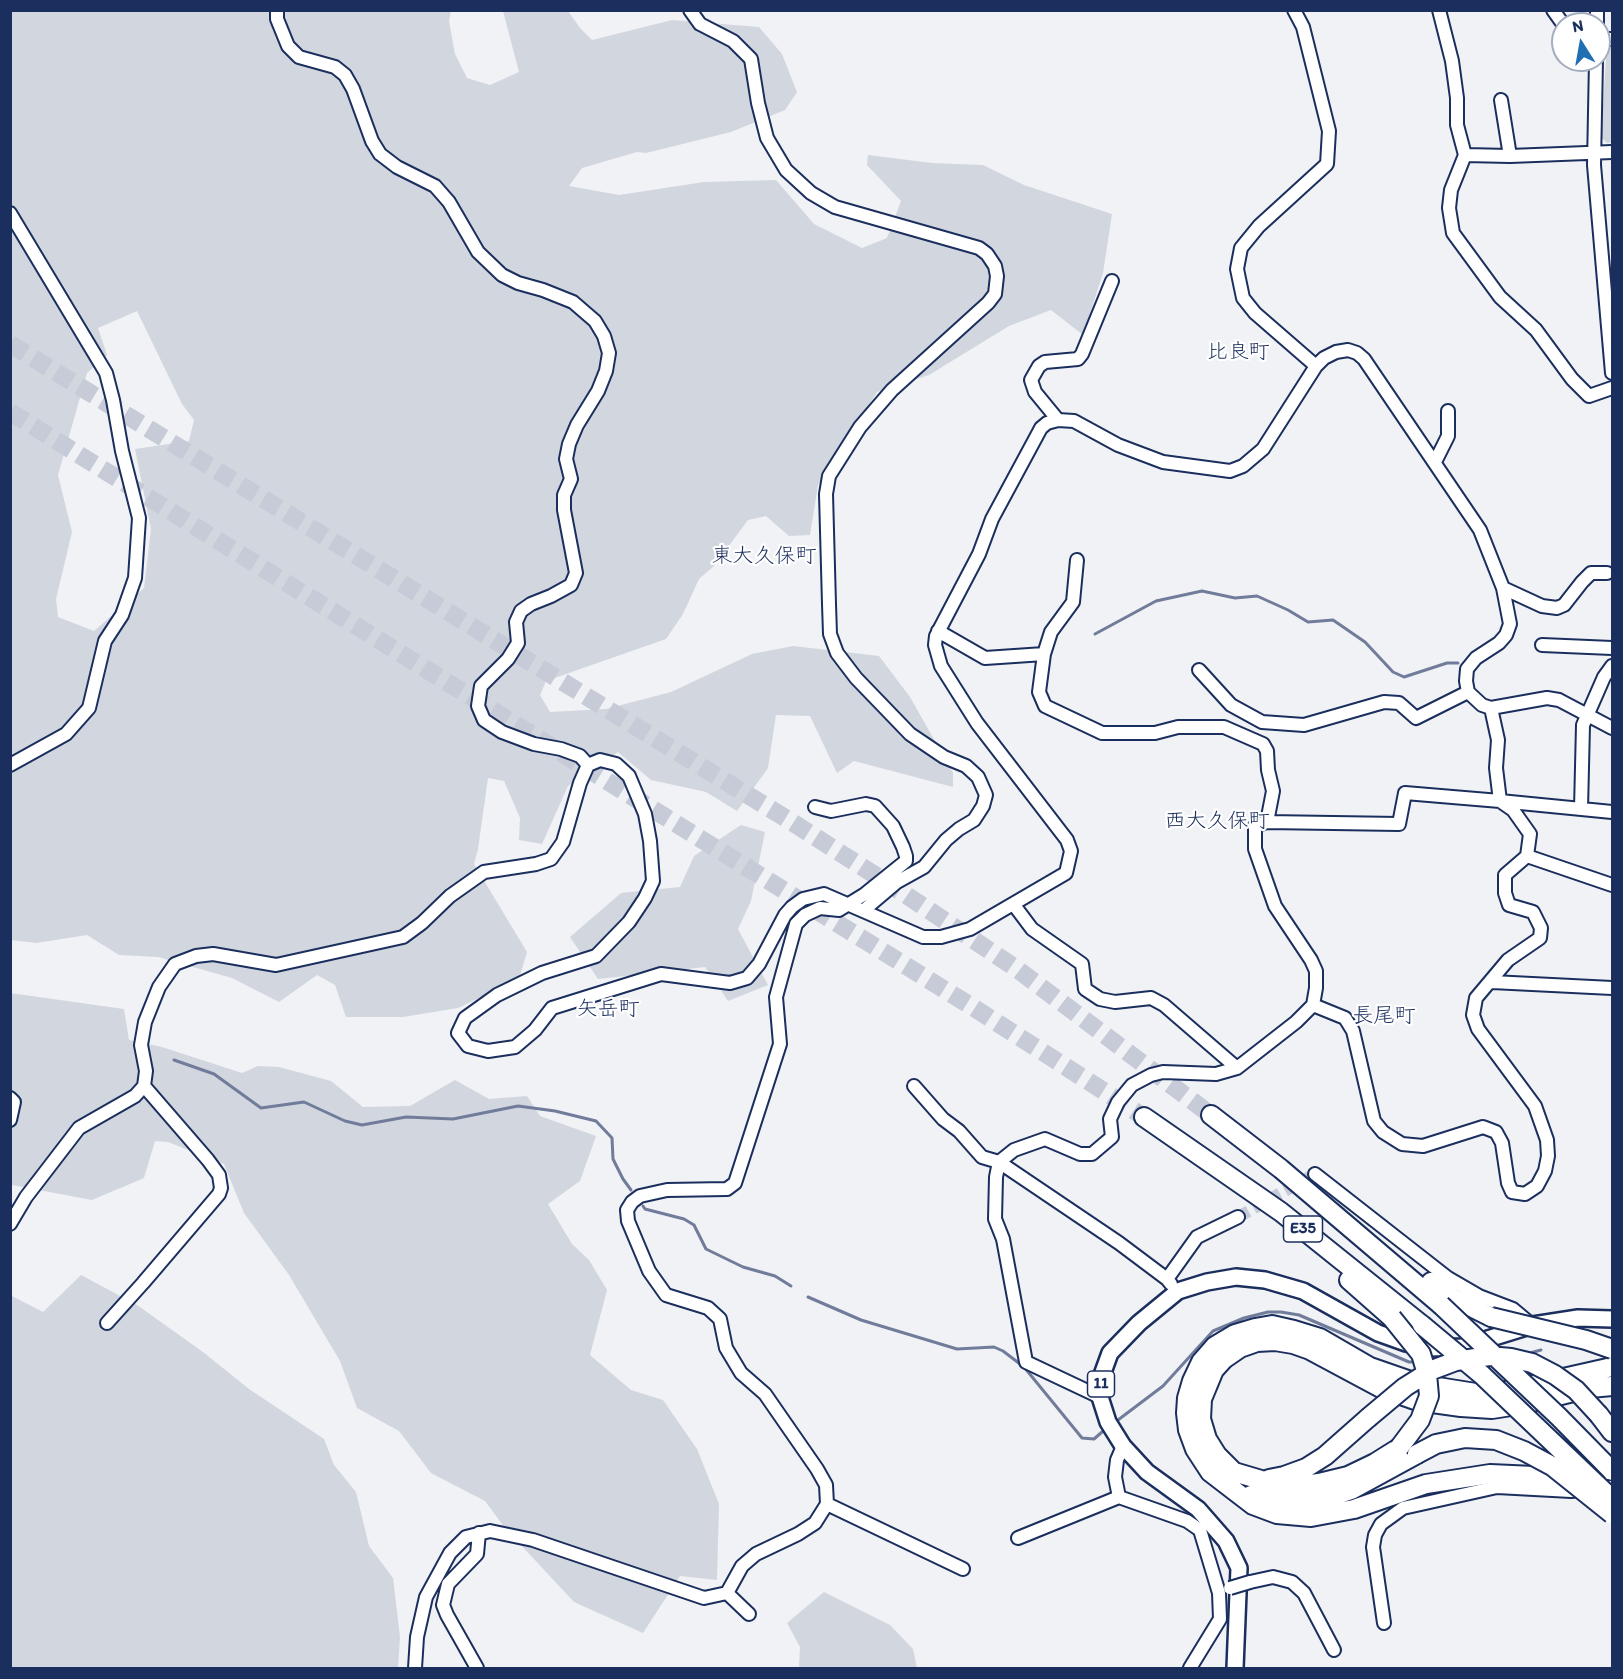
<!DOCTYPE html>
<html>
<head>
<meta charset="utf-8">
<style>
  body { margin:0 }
  #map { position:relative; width:1623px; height:1679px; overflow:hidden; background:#f1f2f5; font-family:Itim,sans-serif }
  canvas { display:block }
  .frame { position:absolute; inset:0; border:12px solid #1b2f5e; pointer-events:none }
  .north { position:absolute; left:1551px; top:12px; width:60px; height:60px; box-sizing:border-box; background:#fff; border:2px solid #a4acbf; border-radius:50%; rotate:349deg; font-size:16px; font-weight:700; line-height:24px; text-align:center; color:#1b2f5e }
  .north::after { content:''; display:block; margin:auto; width:21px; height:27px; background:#1f6fb2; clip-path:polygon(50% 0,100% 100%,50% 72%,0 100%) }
</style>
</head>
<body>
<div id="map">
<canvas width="1623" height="1679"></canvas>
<div class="frame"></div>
<div class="north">N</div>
</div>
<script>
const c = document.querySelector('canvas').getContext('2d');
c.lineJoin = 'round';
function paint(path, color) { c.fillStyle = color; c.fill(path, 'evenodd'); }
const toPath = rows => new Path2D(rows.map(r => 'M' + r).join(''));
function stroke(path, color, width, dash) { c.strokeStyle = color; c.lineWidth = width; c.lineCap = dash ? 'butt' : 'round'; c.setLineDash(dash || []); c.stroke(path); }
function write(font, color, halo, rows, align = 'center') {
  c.font = font + ' Itim,"Klee One",sans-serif'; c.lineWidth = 4.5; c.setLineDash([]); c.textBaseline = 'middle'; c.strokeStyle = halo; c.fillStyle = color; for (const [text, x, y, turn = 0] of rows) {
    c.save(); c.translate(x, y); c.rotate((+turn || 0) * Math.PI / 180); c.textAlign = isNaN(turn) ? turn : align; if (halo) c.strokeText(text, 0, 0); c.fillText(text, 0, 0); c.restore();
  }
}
const green = toPath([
  [11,11,451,11,449,21,455,54,467,78,490,85,519,72,503,11,568,11,580,28,592,40,672,20,759,27,782,54,797,92,785,110,731,132,646,153,637,152,582,168,569,186,619,195,704,182,776,180,814,224,862,248,887,238,901,201,867,165,868,155,932,163,983,165,1024,185,1112,214,1103,273,1083,335,1051,310,1009,326,929,375,877,392,818,485,810,535,789,536,766,516,748,520,714,566,699,579,683,614,666,639,546,681,540,695,550,712,606,709,671,692,752,654,793,646,879,656,910,697,953,773,953,787,854,761,837,773,810,716,776,715,768,768,737,811,706,792,651,780,618,752,568,786,542,844,519,840,520,818,504,781,488,778,478,849,474,864,527,952,519,979,458,1008,403,1017,346,1017,335,985,317,975,279,1002,232,978,158,957,119,955,87,935,36,943,11,940],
  [137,311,182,404,194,420,189,441,135,449,151,529,144,588,94,631,58,617,56,599,72,532,58,475,87,373,107,355,98,328],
  [1607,44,1612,44,1612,142,1607,143,1601,137],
  [741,825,765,832,751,901,738,929,768,985,728,1001,705,967,598,979,570,937,621,893,680,887,694,856],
  [10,993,124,1009,129,1040,162,1047,242,1073,258,1066,279,1067,331,1081,363,1107,410,1106,455,1080,489,1099,527,1096,540,1116,596,1136,580,1181,548,1204,572,1244,589,1260,607,1290,590,1355,631,1390,663,1400,697,1449,719,1504,717,1580,680,1576,643,1633,574,1602,505,1528,485,1501,431,1473,399,1431,357,1408,340,1361,289,1275,244,1213,224,1164,168,1142,155,1141,144,1178,92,1200,12,1185,10,1184],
  [81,1275,137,1305,203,1352,249,1389,324,1439,334,1465,356,1492,369,1546,393,1578,400,1637,398,1668,11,1668,10,1295,43,1312],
  [824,1592,890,1625,913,1649,917,1668,799,1668,800,1647,787,1623]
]);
const stream = toPath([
  [1095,634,1156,601,1202,591,1235,598,1257,596,1288,610,1308,622,1333,620,1365,642,1393,672,1404,677,1447,663,1458,663],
  [174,1060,214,1074,261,1108,304,1102,345,1121,362,1125,406,1117,453,1119,518,1106,555,1111,596,1121,612,1138,613,1159,623,1179,631,1190],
  [643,1206,645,1209,684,1219,694,1225,706,1249,743,1267,775,1276,791,1286],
  [808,1297,861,1320,957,1349,994,1347,1003,1351,1024,1367,1082,1438,1094,1439,1102,1432],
  [1526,1354,1541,1350],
  [1118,1420,1163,1386,1213,1331,1244,1318,1268,1312,1281,1312,1299,1315,1409,1362,1416,1362]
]);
const minorTunnel = toPath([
  [1238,1217,1315,1174]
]);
const highwayTunnel = toPath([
  [10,344,787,819,903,893,1017,969,1211,1115],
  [10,412,971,1006,1144,1117]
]);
const minor = toPath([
  [277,10,277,19,288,46,299,57,335,67,345,75,353,89,372,141,380,154,397,167,435,186,449,202,478,252,502,275,518,283,543,290,573,302,595,321,604,336,609,353,606,371,598,391,577,425,569,444,566,459,571,479,564,495,564,510,576,573,571,585,551,596,531,604,521,611,516,622,518,643,508,659,481,686,478,706,484,720,502,732,534,744,561,749,580,756,588,765],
  [690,10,700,24,733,41,751,59,758,103,767,138,786,170,811,193,835,207,979,248,987,254,995,266,997,276,995,294,988,303,892,390,860,427,829,476,826,494,829,604,830,634,837,653,856,678,910,734,944,757,966,766,978,777,986,795,983,806,974,820,959,829,946,840,924,867,897,882,864,910],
  [1294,10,1303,27,1329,131,1327,164,1259,226,1241,248,1237,269,1243,298,1255,313,1316,366],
  [1439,10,1452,61,1457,98,1457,125,1465,155,1451,190,1449,208,1453,233,1500,297,1536,330,1572,379,1589,396,1612,388],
  [1553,10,1563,24],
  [1597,24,1597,10],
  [1599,39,1612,39],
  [1596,60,1594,165,1612,373],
  [1501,100,1510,156],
  [1465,155,1510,156,1612,152],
  [10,213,106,373,113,400,122,451,139,518,135,578,122,615,105,641,89,708,66,734,10,765],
  [1058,420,1035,392,1031,380,1039,366,1045,362,1078,359,1082,354,1112,281],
  [1435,462,1448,436,1448,411],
  [1077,560,1073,602,1051,632,1044,654,1039,692,1045,706,1102,733,1155,733,1178,727,1224,727,1263,744,1267,751,1268,770,1273,791,1267,822],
  [1503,588,1542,606,1557,608,1564,605,1582,582,1591,573,1607,573],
  [938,631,985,658,1044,654],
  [1542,645,1612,648],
  [1199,670,1231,705,1262,722,1304,725,1384,702,1399,703,1416,718,1468,692],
  [1491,708,1498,740,1496,768,1500,801,1612,812],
  [1581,809,1583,725,1604,677,1612,666],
  [1527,856,1612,885],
  [1014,905,1032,929,1082,964,1085,989,1100,999,1115,1002,1151,998,1164,1005,1237,1068],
  [1492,982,1612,988],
  [914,1086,943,1119,959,1131,982,1157,999,1162,1119,1243,1167,1279],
  [10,1098,14,1102,10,1120],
  [1315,1174,1448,1278,1479,1296,1513,1309,1532,1325],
  [10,1224,26,1197,79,1128,135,1096,144,1086,146,1071,141,1045,145,1022,159,987,175,964,196,956,213,954,276,965,403,937,422,923,450,896,484,872,536,864,551,859,563,842,580,783,588,765,600,760,616,764,629,776,645,814,650,841,653,881,645,898,629,922,596,956,542,973,497,995,465,1018,458,1033,468,1046,488,1051,515,1047,535,1030,552,1008,661,974,730,983,747,978,759,964,785,915,792,907,803,899,824,894,923,937,941,937,970,929,1066,873,1071,851,1067,840,977,723,941,666,935,645,936,636,979,554,992,519,1041,428,1047,423,1058,420,1074,421,1118,445,1163,462,1230,471,1243,466,1263,449,1316,366,1324,358,1336,352,1348,350,1357,353,1364,359,1480,530,1503,588,1510,624,1506,635,1499,643,1476,658,1467,669,1466,681,1468,692,1482,705,1491,708,1547,698,1559,700,1612,728],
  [1171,1284,1167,1279,1197,1237,1238,1217],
  [107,1323,143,1283,219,1194,221,1188,219,1175,208,1160,144,1086],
  [1100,1397,1026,1362,1003,1239,995,1219,996,1177,999,1162,1014,1150,1045,1139,1080,1154,1092,1154,1112,1137,1110,1119,1118,1102,1132,1085,1151,1075,1163,1072,1216,1074,1237,1068,1296,1022,1313,1005,1316,988,1316,971,1311,960,1275,906,1255,849,1255,826,1267,822,1399,824,1405,793,1500,801,1513,810,1530,834,1527,856,1505,875,1505,893,1509,905,1533,912,1541,928,1540,938,1508,960,1476,998,1473,1015,1478,1029,1535,1106,1547,1140,1548,1156,1545,1171,1537,1186,1525,1194,1512,1192,1508,1183,1502,1143,1496,1132,1483,1127,1423,1146,1402,1144,1383,1132,1374,1121,1353,1031,1345,1018,1313,1005],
  [1119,1497,1115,1477,1117,1460,1123,1446],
  [827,1504,963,1569],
  [1018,1538,1119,1497,1187,1521,1200,1530,1219,1593,1220,1619,1190,1668],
  [1250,1582,1273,1577,1292,1582,1304,1593,1334,1650],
  [727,1593,749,1614],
  [1384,1623,1373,1547,1375,1535,1381,1524,1403,1508,1497,1487,1571,1491,1612,1487],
  [415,1668,417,1637,426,1597,450,1553,466,1537,490,1531,533,1540,704,1598,727,1593,742,1566,756,1554,798,1534,815,1523,827,1504,826,1485,817,1469,765,1394,741,1373,726,1348,720,1319,708,1308,666,1295,649,1271,628,1221,627,1210,632,1202,640,1196,667,1190,727,1189,735,1183,780,1044,776,997,796,924,805,915,820,908,839,910,865,894,906,861,906,856,903,847,893,826,875,806,866,804,831,811,815,807],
  [477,1668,447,1615,443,1605,448,1584,477,1554,479,1533]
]);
const major = toPath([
  [1235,1668,1239,1568,1226,1541,1198,1509,1147,1472,1123,1446,1108,1422,1100,1397,1102,1375,1110,1353,1139,1323,1178,1291,1207,1282,1236,1277,1265,1280,1303,1291,1378,1333,1406,1343,1429,1348,1462,1347,1533,1325,1578,1318,1612,1319]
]);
const highway = toPath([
  [1211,1115,1281,1169,1441,1305],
  [1144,1117,1281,1212,1422,1325],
  [1349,1280,1392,1318],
  [1431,1282,1453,1298,1491,1317],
  [1612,1367,1488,1395,1419,1384,1370,1367,1320,1338,1294,1330,1272,1325,1255,1328,1235,1334,1215,1346,1201,1362,1192,1381,1187,1398,1186,1413,1188,1430,1195,1449,1210,1472,1253,1505,1277,1514,1311,1517,1354,1509,1426,1484,1490,1474,1556,1477,1591,1475,1612,1468],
  [1599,1415,1612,1432],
  [1399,1448,1375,1463,1348,1476,1319,1483,1289,1487,1261,1480,1234,1472,1217,1455,1207,1439,1201,1419,1202,1399,1214,1370,1224,1359,1240,1348,1257,1342,1275,1341,1293,1344,1310,1350,1381,1388,1418,1401,1461,1407,1492,1409,1524,1404,1590,1388,1612,1386],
  [1269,1479,1284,1476,1306,1468,1325,1456,1368,1418],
  [1251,1495,1281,1501,1307,1501,1333,1496,1351,1490,1417,1454]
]);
const minorBridge = toPath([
  [1230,1588,1250,1582]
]);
const highwayBridge = toPath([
  [1441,1305,1559,1417,1612,1471],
  [1491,1317,1586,1340,1612,1349],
  [1392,1318,1421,1354,1427,1374,1429,1396,1420,1420,1399,1448],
  [1422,1325,1482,1375,1612,1499],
  [1368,1418,1405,1387,1432,1370,1456,1361,1489,1356,1511,1358,1532,1363,1555,1375,1576,1390,1599,1415],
  [1417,1454,1436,1444,1465,1438,1496,1440,1524,1451,1552,1466,1612,1514]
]);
const shields = [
  [1303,1229,39],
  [1101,1384,27]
];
const shieldNames = [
  ["E35",1303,1229],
  ["11",1101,1384]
];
const quarterNames = [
  ["比良町",1238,353],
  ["東大久保町",764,557],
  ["西大久保町",1217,822],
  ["矢岳町",608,1010],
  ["長尾町",1384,1017]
];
paint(green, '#d2d6df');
stroke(stream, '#707c9a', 3);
stroke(minorTunnel, '#c6cbd7', 12, [12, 6]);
stroke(highwayTunnel, '#c6cbd7', 18, [18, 9]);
stroke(minor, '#1b2f5e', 16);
stroke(major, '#1b2f5e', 20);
stroke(highway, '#1b2f5e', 22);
stroke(minor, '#fff', 12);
stroke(major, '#fff', 15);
stroke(highway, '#fff', 18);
stroke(minorBridge, '#1b2f5e', 16, []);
stroke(highwayBridge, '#1b2f5e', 22, []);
stroke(minorBridge, '#fff', 12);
stroke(highwayBridge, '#fff', 18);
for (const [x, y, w] of shields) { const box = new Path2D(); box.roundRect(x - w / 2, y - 13, w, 26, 4.5); c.fillStyle = '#fff'; c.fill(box); stroke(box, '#1b2f5e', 1.5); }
write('bold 16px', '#1b2f5e', null, shieldNames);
write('21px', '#1b2f5e', '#fff', quarterNames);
</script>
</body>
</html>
